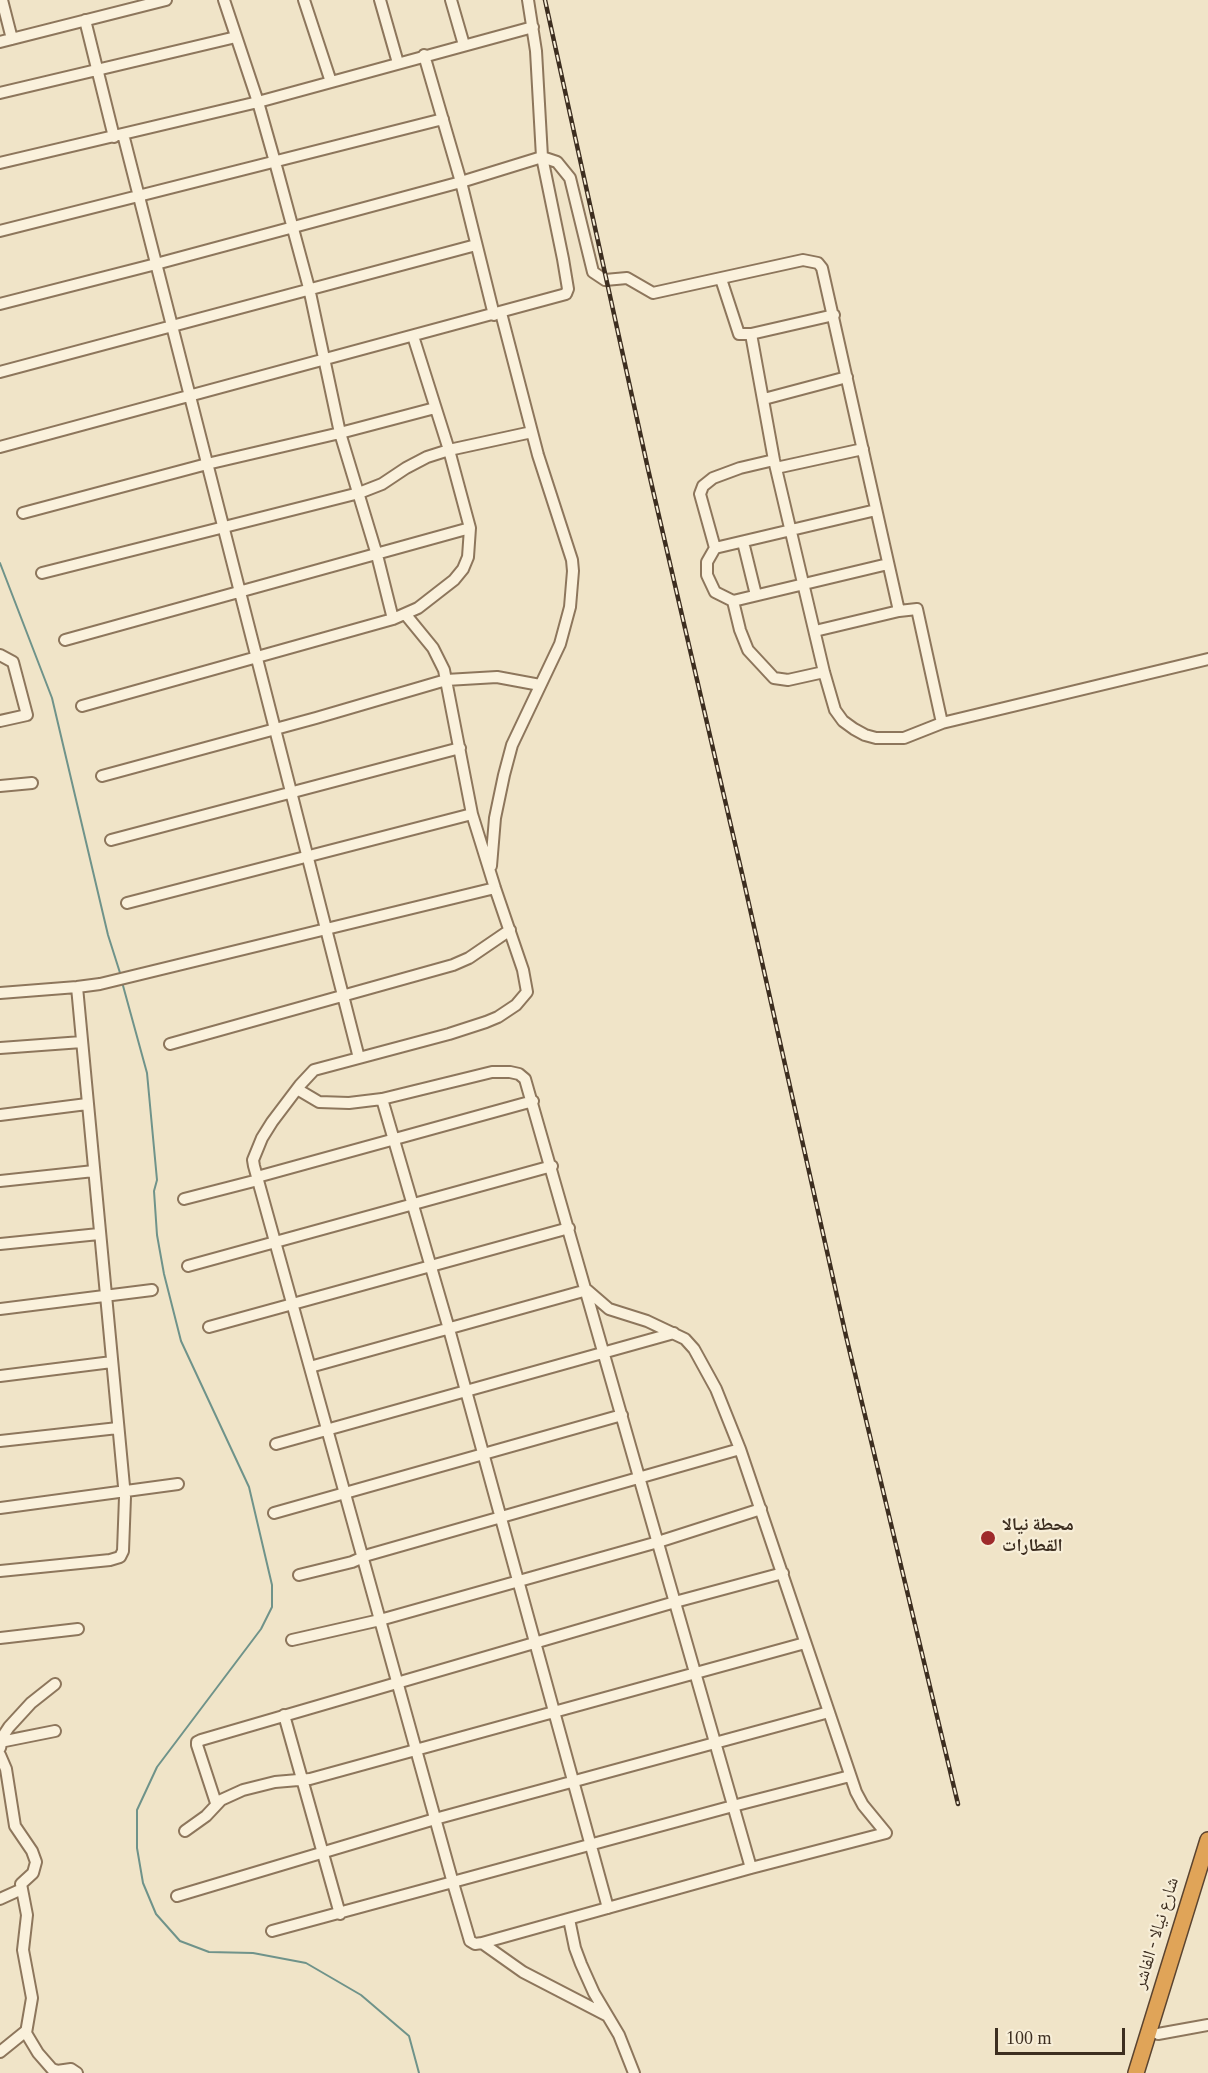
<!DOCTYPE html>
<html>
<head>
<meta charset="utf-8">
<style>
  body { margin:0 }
  #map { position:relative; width:1208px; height:2073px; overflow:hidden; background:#f0e4c8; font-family:Georgia,serif }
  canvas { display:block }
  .scale { position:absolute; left:995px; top:2028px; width:130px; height:27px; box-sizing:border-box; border:3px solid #3d2e20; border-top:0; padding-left:8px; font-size:18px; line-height:21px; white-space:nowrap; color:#3d2e20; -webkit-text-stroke:4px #f7eed8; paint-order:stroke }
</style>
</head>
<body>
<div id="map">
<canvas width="1208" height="2073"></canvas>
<div class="scale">100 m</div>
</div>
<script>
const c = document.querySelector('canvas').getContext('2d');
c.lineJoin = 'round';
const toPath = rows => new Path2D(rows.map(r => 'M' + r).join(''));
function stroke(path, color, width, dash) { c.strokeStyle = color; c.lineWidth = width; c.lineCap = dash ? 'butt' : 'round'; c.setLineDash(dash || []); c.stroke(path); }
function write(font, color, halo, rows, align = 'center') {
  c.font = font + ' Georgia,"Noto Naskh Arabic",serif'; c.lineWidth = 4.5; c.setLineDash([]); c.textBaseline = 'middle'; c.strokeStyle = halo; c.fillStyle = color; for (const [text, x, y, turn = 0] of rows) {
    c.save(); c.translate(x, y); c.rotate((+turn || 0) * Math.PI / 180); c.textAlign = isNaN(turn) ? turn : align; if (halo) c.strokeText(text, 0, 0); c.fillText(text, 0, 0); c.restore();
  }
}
const stream = toPath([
  [0,563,52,698,108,935,121,976],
  [122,982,147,1073,157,1180,154,1191,157,1235,164,1274,181,1341,249,1487,272,1585,272,1607,261,1629,157,1767,137,1810,137,1848,143,1883,156,1914,180,1941,209,1952,253,1953,306,1963,361,1995,409,2036,419,2073]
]);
const minor = toPath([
  [2,0,12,39],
  [224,0,258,102,275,162,309,288,340,433,377,555,393,619],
  [304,0,331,82],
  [380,0,398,63],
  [451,0,464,45],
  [85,20,114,137],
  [0,42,166,0],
  [424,55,461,182,494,315],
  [0,93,236,37],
  [123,134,359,1058],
  [0,163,258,102,533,27],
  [0,231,443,119],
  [721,279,739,334,751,334,834,315],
  [0,304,156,264,461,182,542,157,557,162,570,178,593,272,605,280,627,278,653,293,803,260,818,263,822,268,899,611],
  [751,334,774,460,824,672,835,710,843,721,854,729,865,735,876,738,904,738,942,723,1208,659],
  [0,372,476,245],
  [764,399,847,377],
  [0,447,566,294,568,289,563,259,542,157,536,51,528,0],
  [774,460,740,468,713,478,703,486,700,494,715,548,707,562,707,575,715,592,733,601,888,564],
  [776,468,863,449],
  [23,513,207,464,340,433,435,408],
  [743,542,756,595],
  [715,548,876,510],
  [42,573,359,493,382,484,406,468,427,457,449,450,532,432],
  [733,601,740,630,748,650,774,678,788,680,824,672],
  [815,631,899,611,917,609,942,723],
  [65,640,470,528],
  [0,655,13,662,27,715,0,721],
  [82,706,393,619,418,608,454,580,463,569,468,557,470,528,449,450,413,336],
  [102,776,316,718,446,680,497,677,540,685],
  [0,786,32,783],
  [111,840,460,748],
  [491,866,495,818,504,775,512,745,560,644,570,607,573,571,572,560,538,455,501,313],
  [127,903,472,814],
  [0,993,77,987,100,984,495,888],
  [170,1044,453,965,469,958,510,930],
  [0,1048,82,1042],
  [297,1089,319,1102,349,1103,382,1099,492,1072,510,1072,519,1074,525,1079,751,1868],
  [382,1099,449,1329,608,1908],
  [0,1115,87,1104],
  [257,1177,533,1101],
  [0,1181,94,1171],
  [184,1199,258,1180],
  [0,1244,99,1234],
  [188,1266,552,1166],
  [0,1309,152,1290],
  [209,1327,569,1228],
  [310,1367,587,1290,609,1309,647,1321,685,1339,694,1349,716,1389,740,1449,856,1792,863,1805,886,1833,751,1868,482,1943,475,1944,470,1941,453,1883,254,1166,253,1160,262,1138,272,1122,300,1085,314,1070,449,1034,486,1022,498,1017,516,1005,527,992,523,970,495,888,472,814,444,670,433,648,406,615],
  [0,1376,112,1362],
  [0,1441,118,1428],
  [276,1444,674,1333],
  [0,1508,178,1484],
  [274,1513,622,1415],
  [0,1571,110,1560,120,1557,123,1551,125,1497,77,987],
  [299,1575,352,1562,368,1555,740,1449],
  [0,1638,78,1629],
  [292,1640,380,1620,658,1542,761,1509],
  [284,1715,340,1914],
  [0,1742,55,1731],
  [0,1748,3,1736,9,1727,31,1703,55,1684],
  [0,1755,6,1769,15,1826,32,1851,36,1862,33,1873,21,1884,27,1915,23,1950,32,1998,26,2033,38,2053,52,2069,57,2071,71,2069,77,2073],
  [216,1803,197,1745,197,1742,201,1740,675,1602,783,1573],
  [185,1831,206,1816,221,1800,243,1790,275,1782,310,1779,805,1643],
  [177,1896,435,1819,829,1712],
  [0,1899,22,1889],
  [569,1919,575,1948,581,1964,594,1993,619,2035,634,2073],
  [272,1931,733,1806,850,1776],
  [482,1943,523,1972,606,2015],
  [1158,2034,1208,2025],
  [0,2052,26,2031]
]);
const highway = toPath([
  [1136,2073,1208,1840]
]);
const rail = toPath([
  [545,0,648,469,744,882,846,1336,958,1804]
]);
const markers = [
  [988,1538,8,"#9e2a2b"]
];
const poiNames = [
  ["محطة نيالا",1002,1528],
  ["القطارات",1002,1549]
];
const streetNames = [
  ["شارع نيالا - الفاشر",1159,1934,-73]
];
stroke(stream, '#6f938a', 2);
stroke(minor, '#8d765c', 14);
stroke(highway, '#5b4430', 18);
stroke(minor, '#faf1dc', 10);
stroke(highway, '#e0a458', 15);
stroke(rail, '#3d2e20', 4.5);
stroke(rail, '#f7eed8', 2, [7]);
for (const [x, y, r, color] of markers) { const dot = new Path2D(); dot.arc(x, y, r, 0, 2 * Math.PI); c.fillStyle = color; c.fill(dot); stroke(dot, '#f7eed8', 2); }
write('bold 18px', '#3d2e20', '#f7eed8', poiNames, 'left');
write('18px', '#3d2e20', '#f7eed8', streetNames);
</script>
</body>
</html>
